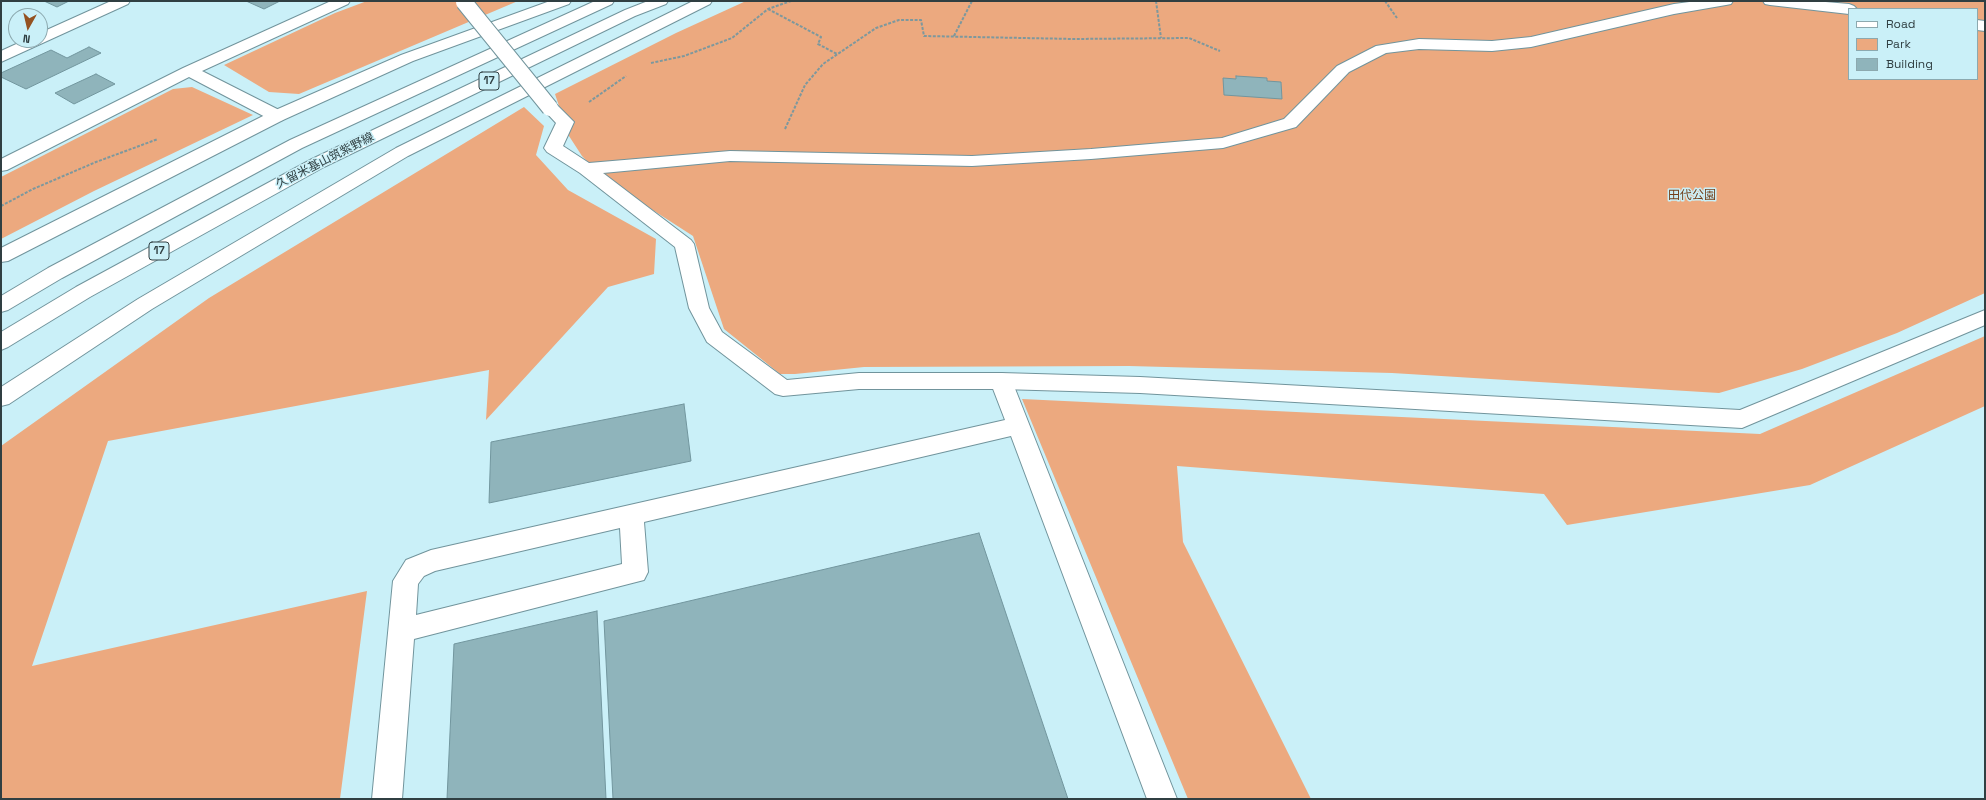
<!DOCTYPE html>
<html>
<head>
<meta charset="utf-8">
<style>
  body { margin:0 }
  #map { position:relative; width:1986px; height:800px; overflow:hidden; background:#caf0f8; font-family:"Space Grotesk",sans-serif }
  canvas { display:block }
  .frame { position:absolute; inset:0; border:2px solid #303f42; pointer-events:none }
  .legend { position:absolute; left:1848px; top:8px; width:130px; height:72px; box-sizing:border-box; background:#caf0f8; border:1px solid #8ca9af; margin:0; padding:5px 7px; list-style:none; font-size:12px; color:#303f42 }
  .legend li { display:flex; align-items:center; gap:8px; height:20px }
  .legend b { width:20px; border:1px solid #8ca9af }
  .north { position:absolute; left:8px; top:8px; width:40px; height:40px; box-sizing:border-box; background:#caf0f8; border:1px solid #8ca9af; border-radius:50%; rotate:188deg; font-size:11px; font-weight:700; line-height:16px; text-align:center; color:#303f42 }
  .north::after { content:''; display:block; margin:auto; width:14px; height:18px; background:#945221; clip-path:polygon(50% 0,100% 100%,50% 72%,0 100%) }
</style>
</head>
<body>
<div id="map">
<canvas width="1986" height="800"></canvas>
<div class="frame"></div>
<ul class="legend">
<li><b style="height:5px;background:#fff"></b>Road</li>
<li><b style="height:11px;background:#eca97f"></b>Park</li>
<li><b style="height:11px;background:#8fb4bb"></b>Building</li>
</ul>
<div class="north">N</div>
</div>
<script>
const c = document.querySelector('canvas').getContext('2d');
c.lineJoin = 'round';
function paint(path, color) { c.fillStyle = color; c.fill(path, 'evenodd'); }
const toPath = rows => new Path2D(rows.map(r => 'M' + r).join(''));
function stroke(path, color, width, dash) { c.strokeStyle = color; c.lineWidth = width; c.lineCap = dash ? 'butt' : 'round'; c.setLineDash(dash || []); c.stroke(path); }
function write(font, color, halo, rows, align = 'center') {
  c.font = font + ' "Space Grotesk","Noto Sans JP",sans-serif'; c.lineWidth = 3; c.setLineDash([]); c.textBaseline = 'middle'; c.strokeStyle = halo; c.fillStyle = color; for (const [text, x, y, turn = 0] of rows) {
    c.save(); c.translate(x, y); c.rotate((+turn || 0) * Math.PI / 180); c.textAlign = isNaN(turn) ? turn : align; if (halo) c.strokeText(text, 0, 0); c.fillText(text, 0, 0); c.restore();
  }
}
const green = toPath([
  [367,1,518,1,299,94,269,92,224,65,335,13],
  [746,1,1985,1,1985,293,1897,333,1802,369,1719,393,1392,373,1129,366,864,367,795,374,780,374,724,329,693,236,603,178,582,156,569,136,555,94,676,33],
  [1849,9,1977,9,1977,79,1849,79],
  [192,87,253,115,94,191,1,239,1,177,173,89],
  [524,107,544,126,536,155,568,190,656,239,654,274,608,287,486,420,489,370,108,441,32,666,367,591,340,799,1,799,1,446,209,298],
  [1985,336,1985,406,1810,485,1567,525,1544,494,1177,466,1183,542,1311,799,1188,799,1022,399,1760,434]
]);
const building = toPath([
  [44,1,69,1,57,7,44,1],
  [246,1,280,1,264,9,246,1],
  [89,47,101,53,26,89,1,77,1,73,51,50,67,58,89,47],
  [96,74,115,84,74,104,55,93,96,74],
  [1236,76,1267,78,1267,81,1281,82,1282,99,1224,95,1223,78,1236,79,1236,76],
  [684,404,691,461,489,503,491,442,684,404],
  [979,533,1068,799,613,799,604,621,979,533],
  [597,611,606,799,447,799,454,644,597,611]
]);
const path = toPath([
  [1156,1,1161,38],
  [1385,1,1397,18],
  [768,9,821,37,818,44,837,54],
  [954,36,972,1],
  [651,63,684,56,732,38,768,9,791,1],
  [589,102,626,76],
  [785,129,805,85,823,64,876,28,899,20,921,20,924,36,1073,39,1189,38,1220,51],
  [1,206,33,189,96,162,158,139]
]);
const lane = toPath([
  [1001,373,1009,375,1012,381,1177,799,1147,799,1011,436,644,522,648,572,644,580,414,639,402,799,372,799,393,581,406,560,431,550,1005,420,990,381,993,375,1001,373],
  [620,528,622,564,416,615,418,584,424,576,435,571,620,528]
]);
const street = toPath([
  [111,1,130,1,128,4,1,62,1,51,25,40,40,40,40,33,111,1],
  [331,1,350,1,348,4,202,71,283,112,285,116,283,120,277,121,271,120,189,77,7,170,1,171,1,159,183,68,331,1],
  [1697,1,1733,1,1731,4,1726,5,1674,14,1531,47,1492,51,1419,49,1386,53,1349,72,1296,127,1223,148,1091,159,972,166,730,161,603,173,691,240,694,244,709,308,722,332,787,380,859,373,1001,373,1140,377,1740,410,1985,310,1985,325,1742,428,1140,393,1001,389,859,389,783,396,775,394,707,342,689,308,675,247,580,173,547,152,544,148,556,123,542,108,544,104,550,103,556,104,574,122,563,146,589,163,730,151,972,156,1091,149,1222,138,1284,119,1337,66,1376,46,1419,39,1492,41,1531,37,1674,4,1697,1],
  [1763,1,1814,1,1849,4,1854,6,1857,9,1849,9,1849,14,1770,5,1765,4,1763,1],
  [1977,20,1985,21,1985,31,1977,30,1977,20]
]);
const primary = toPath([
  [550,1,571,1,569,4,413,61,283,120,8,261,1,262,1,248,271,112,401,55,550,1],
  [595,1,614,1,612,4,302,148,62,278,8,310,1,312,1,296,48,268,290,140,595,1],
  [648,1,668,1,666,4,635,16,324,167,90,297,8,347,1,350,1,332,76,287,312,159,625,10,648,1],
  [693,1,712,1,710,4,408,156,152,309,9,404,1,406,1,387,138,299,396,148,693,1]
]);
const streetBridge = toPath([
  [464,2,550,108]
]);
const shields = [
  [489,81,20],
  [159,251,20]
];
const shieldNames = [
  ["17",489,81],
  ["17",159,251]
];
const streetNames = [
  ["久留米基山筑紫野線",325,161,-27]
];
const parkNames = [
  ["田代公園",1692,196]
];
paint(green, '#eca97f');
paint(building, '#8fb4bb');
stroke(building, '#72969e', 1);
stroke(lane, '#71949c', 2);
stroke(street, '#71949c', 2);
stroke(primary, '#71949c', 2);
stroke(path, '#7d989d', 2, [3, 1.5]);
paint(lane, '#fff');
paint(street, '#fff');
paint(primary, '#fff');
stroke(streetBridge, '#71949c', 18, []);
stroke(streetBridge, '#fff', 16);
for (const [x, y, w] of shields) { const box = new Path2D(); box.roundRect(x - w / 2, y - 9, w, 18, 3); c.fillStyle = '#caf0f8'; c.fill(box); stroke(box, '#303f42', 1); }
write('bold 11px', '#303f42', null, shieldNames);
write('12px', '#303f42', '#caf0f8', streetNames);
write('12px', '#733f19', '#caf0f8', parkNames);
</script>
</body>
</html>
